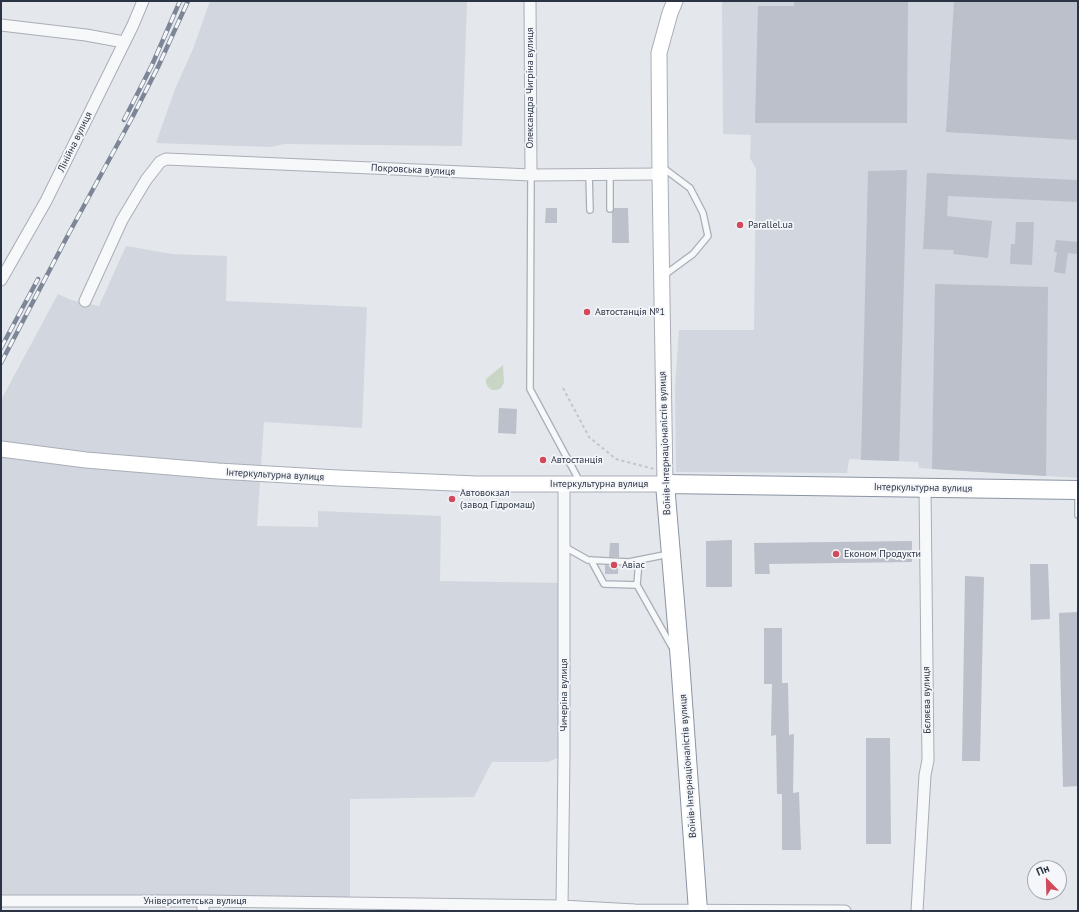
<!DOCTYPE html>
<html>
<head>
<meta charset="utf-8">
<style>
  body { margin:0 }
  #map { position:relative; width:1079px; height:912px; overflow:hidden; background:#e4e7ec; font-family:"PT Sans",sans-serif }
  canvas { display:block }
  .frame { position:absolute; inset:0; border:2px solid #2b3445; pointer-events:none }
  .north { position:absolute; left:1027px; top:860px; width:40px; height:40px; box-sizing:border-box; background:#f4f6f9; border:1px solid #a4a8b1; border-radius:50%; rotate:337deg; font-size:11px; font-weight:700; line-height:16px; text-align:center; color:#2b3445 }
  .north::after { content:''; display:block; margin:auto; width:14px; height:18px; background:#d1495b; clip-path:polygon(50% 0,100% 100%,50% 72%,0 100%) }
</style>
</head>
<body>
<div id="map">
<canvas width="1079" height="912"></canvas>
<div class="frame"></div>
<div class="north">Пн</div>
</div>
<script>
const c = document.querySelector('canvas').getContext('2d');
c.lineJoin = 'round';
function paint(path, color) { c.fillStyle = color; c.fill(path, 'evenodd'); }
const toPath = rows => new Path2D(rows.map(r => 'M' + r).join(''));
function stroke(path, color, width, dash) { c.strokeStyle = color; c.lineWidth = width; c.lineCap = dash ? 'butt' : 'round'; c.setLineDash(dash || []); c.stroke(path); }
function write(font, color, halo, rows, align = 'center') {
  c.font = font + ' "PT Sans",sans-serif'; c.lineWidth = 3.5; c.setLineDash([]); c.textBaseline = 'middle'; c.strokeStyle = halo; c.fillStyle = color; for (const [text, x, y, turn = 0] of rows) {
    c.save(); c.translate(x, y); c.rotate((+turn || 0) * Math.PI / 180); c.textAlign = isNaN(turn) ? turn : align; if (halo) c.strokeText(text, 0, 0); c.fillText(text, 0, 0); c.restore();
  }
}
const built = toPath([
  [210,1,467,1,462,146,284,144,270,147,156,143,175,89,193,49],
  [722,1,1078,1,1078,478,919,468,918,462,849,459,847,473,676,472,675,387,679,330,754,330,756,169,750,158,751,135,723,134],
  [126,246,172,254,227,256,226,301,367,307,362,428,264,422,257,526,318,527,318,511,441,516,440,581,562,583,562,756,548,762,492,762,474,797,350,799,350,900,1,899,1,400,58,294,71,300,99,306]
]);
const green = toPath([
  [503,365,504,383,501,388,497,390,492,390,488,387,486,383,486,379]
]);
const building = toPath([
  [794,1,908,1,907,123,755,123,758,6,794,6],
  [954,1,1078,1,1078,140,946,132],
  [907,170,899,461,861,460,868,171],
  [927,173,1078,180,1078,202,948,196,947,216,992,221,988,258,953,254,954,250,923,249],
  [546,208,557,208,557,223,545,223],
  [614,208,628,208,629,243,612,243,612,213],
  [1016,222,1034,222,1032,265,1010,264,1011,244,1015,244],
  [1056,240,1078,242,1077,254,1068,253,1065,274,1054,272,1057,252,1054,252],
  [935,284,1048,287,1046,476,932,469],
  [499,408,517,409,516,434,498,433],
  [732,540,732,587,706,587,706,541],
  [912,541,912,562,769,564,770,574,755,574,754,543],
  [610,543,619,543,619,557,609,557],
  [1030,564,1048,564,1050,619,1031,620],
  [605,565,618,566,618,574,605,574],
  [965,576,984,577,980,761,962,761],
  [1078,612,1078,786,1063,787,1059,613],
  [764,628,782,628,782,683,788,683,789,735,794,734,793,793,799,792,801,850,782,850,782,794,777,794,776,735,771,736,772,684,764,684],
  [866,738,890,738,891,844,866,844]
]);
const path = toPath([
  [563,388,589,437,616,459,654,469]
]);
const service = toPath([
  [662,167,690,188,703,213,708,236,693,254,663,276],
  [610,174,610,209],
  [531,175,530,389,580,482],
  [589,175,590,210],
  [1078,493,1078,515],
  [565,547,588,560,629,562,669,554],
  [591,560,604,584,637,585],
  [639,560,637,585,672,647]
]);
const minor = toPath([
  [530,1,531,175],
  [1,25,86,35,124,42],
  [1,280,46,201,133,25,143,1],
  [85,301,122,220,146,180,160,162,166,159,531,175,660,174],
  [1,901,203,901,562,906,635,910,845,911],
  [203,901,203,911],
  [562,906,564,755,564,484],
  [917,911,925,775,928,760,925,488]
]);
const secondary = toPath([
  [1,449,86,460,218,471,338,478,476,484,665,484,660,174,659,53,670,13,675,1]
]);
const trunk = toPath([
  [698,911,680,661,665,484,1078,490]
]);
const rail = toPath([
  [124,120,152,65,180,1],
  [1,348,38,279],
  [1,363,68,235,133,116,158,67,188,1]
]);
const markers = [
  [740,225,4,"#d1495b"],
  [587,312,4,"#d1495b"],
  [543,460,4,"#d1495b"],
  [452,499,4,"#d1495b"],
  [836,554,4,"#d1495b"],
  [614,565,4,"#d1495b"]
];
const streetNames = [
  ["Олександра Чигріна вулиця",530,88,-90],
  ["Лінійна вулиця",75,142,-64],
  ["Покровська вулиця",413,170,3],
  ["Воїнів-Інтернаціоналістів вулиця",665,443,-92],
  ["Інтеркультурна вулиця",275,475,3],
  ["Інтеркультурна вулиця",599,484],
  ["Інтеркультурна вулиця",923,488,1],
  ["Чичеріна вулиця",564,695,-90],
  ["Бєляєва вулиця",927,700,-91],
  ["Воїнів-Інтернаціоналістів вулиця",688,766,-94],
  ["Університетська вулиця",195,901]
];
const poiNames = [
  ["Parallel.ua",748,225],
  ["Автостанція №1",595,312],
  ["Автостанція",551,460],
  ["Автовокзал",460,493],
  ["(завод Гідромаш)",460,505],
  ["Економ Продукти",844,554],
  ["Авіас",622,565]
];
paint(built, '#d2d6de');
paint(green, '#c9d6c5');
paint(building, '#bbc0ca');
stroke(service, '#a9aeb7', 8);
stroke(minor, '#a9aeb7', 13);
stroke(secondary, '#a9aeb7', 17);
stroke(trunk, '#8b94a3', 20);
stroke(path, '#c2c5cb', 2, [3, 3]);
stroke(service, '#f7f8fa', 5.5);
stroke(minor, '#f7f8fa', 11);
stroke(secondary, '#fff', 15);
stroke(trunk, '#fff', 18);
stroke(rail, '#7d8696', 4.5);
stroke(rail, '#f4f6f9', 3, [9]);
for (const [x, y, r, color] of markers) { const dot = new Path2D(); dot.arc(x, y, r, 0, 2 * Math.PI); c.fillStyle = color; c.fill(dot); stroke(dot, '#f4f6f9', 1.5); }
write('10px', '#2b3445', '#f4f6f9', streetNames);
write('10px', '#2b3445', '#f4f6f9', poiNames, 'left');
</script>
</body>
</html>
